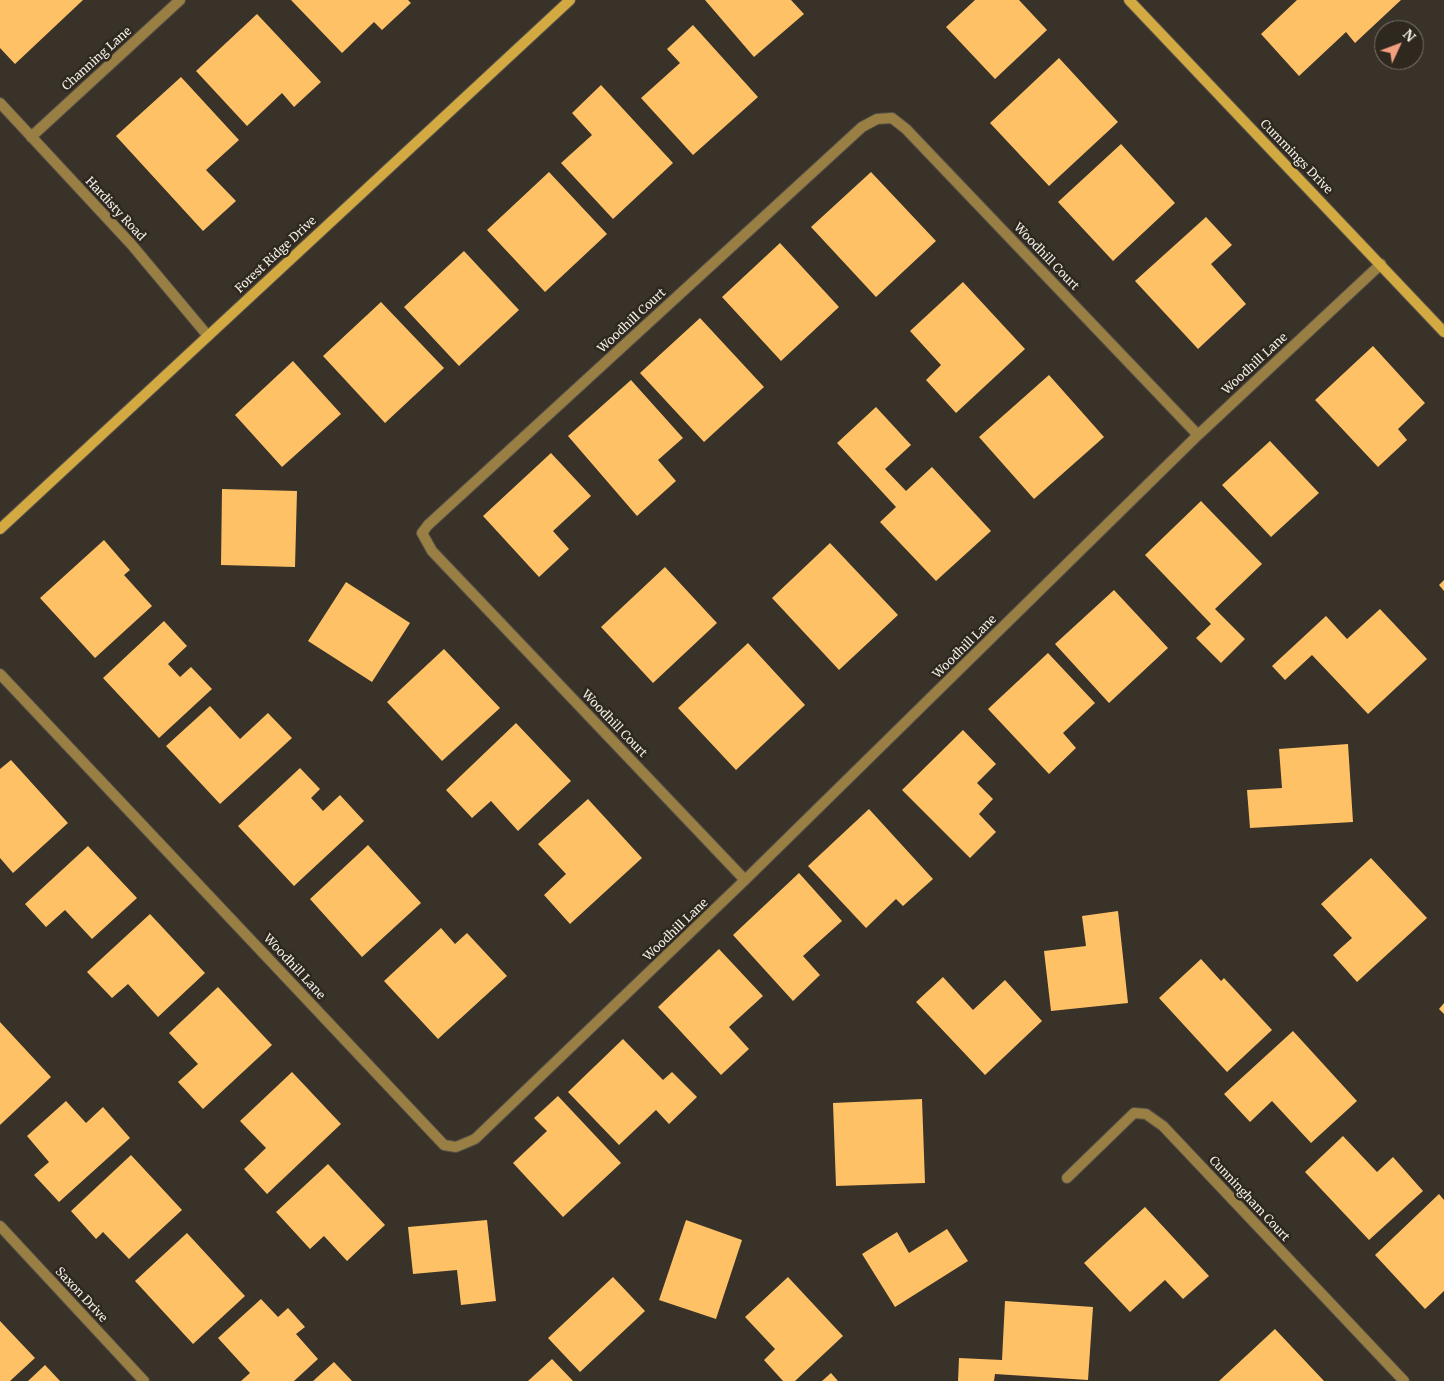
<!DOCTYPE html>
<html>
<head>
<meta charset="utf-8">
<style>
  body { margin:0 }
  #map { position:relative; width:1444px; height:1381px; overflow:hidden; background:#393229; font-family:Merriweather,serif }
  canvas { display:block }
  .north { position:absolute; left:1374px; top:20px; width:50px; height:50px; box-sizing:border-box; background:#2e281f; border:1px solid #7c776f; border-radius:50%; rotate:47deg; font-size:14px; font-weight:700; line-height:20px; text-align:center; color:#f2eee8 }
  .north::after { content:''; display:block; margin:auto; width:18px; height:22px; background:#f2a07f; clip-path:polygon(50% 0,100% 100%,50% 72%,0 100%) }
</style>
</head>
<body>
<div id="map">
<canvas width="1444" height="1381"></canvas>
<div class="north">N</div>
</div>
<script>
const c = document.querySelector('canvas').getContext('2d');
c.lineJoin = 'round';
function paint(path, color) { c.fillStyle = color; c.fill(path, 'evenodd'); }
const toPath = rows => new Path2D(rows.map(r => 'M' + r).join(''));
function stroke(path, color, width, dash) { c.strokeStyle = color; c.lineWidth = width; c.lineCap = dash ? 'butt' : 'round'; c.setLineDash(dash || []); c.stroke(path); }
function write(font, color, halo, rows, align = 'center') {
  c.font = font + ' Merriweather,serif'; c.lineWidth = 5; c.setLineDash([]); c.textBaseline = 'middle'; c.strokeStyle = halo; c.fillStyle = color; for (const [text, x, y, turn = 0] of rows) {
    c.save(); c.translate(x, y); c.rotate((+turn || 0) * Math.PI / 180); c.textAlign = isNaN(turn) ? turn : align; if (halo) c.strokeText(text, 0, 0); c.fillText(text, 0, 0); c.restore();
  }
}
const building = toPath([
  [0,0,83,0,15,64,0,48],
  [291,0,408,0,411,3,382,30,374,22,342,53],
  [705,0,791,0,804,14,754,57],
  [975,0,1019,0,1047,30,995,79,946,27],
  [1297,0,1401,0,1355,43,1346,32,1299,76,1261,34],
  [257,14,321,82,294,107,282,93,247,126,196,71],
  [693,25,758,97,693,155,641,98,680,63,667,49],
  [1059,58,1118,122,1049,186,990,123],
  [181,77,239,140,206,170,236,201,203,231,116,136],
  [601,85,673,163,613,219,561,163,592,135,572,113],
  [1121,144,1175,203,1113,261,1058,202],
  [549,172,607,234,545,292,487,230],
  [871,172,936,241,876,297,811,227],
  [1206,217,1232,245,1211,264,1246,304,1198,349,1135,281],
  [780,243,839,307,781,361,722,297],
  [464,251,519,310,459,366,404,307],
  [963,282,1025,349,956,413,926,380,941,365,910,331],
  [381,302,444,368,385,423,323,356],
  [700,318,764,387,704,442,640,373],
  [1373,346,1425,403,1398,429,1407,440,1378,467,1315,400],
  [293,361,341,414,282,467,235,415],
  [1049,375,1104,437,1034,499,979,437],
  [631,380,683,438,658,460,676,481,637,516,568,436],
  [876,407,911,445,885,469,906,491,932,467,991,531,936,581,880,522,896,507,837,443],
  [1270,441,1319,493,1271,537,1222,485],
  [551,453,591,496,553,531,569,549,539,577,483,516],
  [222,489,297,491,295,567,221,565],
  [1201,501,1262,564,1215,609,1245,639,1221,663,1196,638,1211,624,1145,555],
  [104,540,130,570,124,575,152,606,95,658,40,598],
  [830,543,898,615,839,670,772,598],
  [665,567,717,623,653,683,601,627],
  [1444,580,1444,591,1439,585],
  [346,582,410,623,372,682,308,641],
  [1114,590,1168,648,1109,703,1055,644],
  [1380,609,1427,659,1368,714,1312,655,1285,680,1272,666,1326,616,1347,639],
  [164,621,187,646,168,664,180,677,191,667,212,689,159,738,103,678],
  [748,643,805,705,736,770,678,708],
  [444,649,500,708,442,761,387,702],
  [1048,653,1095,703,1063,733,1076,748,1049,774,988,709],
  [210,706,240,739,268,713,292,738,220,804,166,746],
  [516,723,571,781,518,831,491,801,472,818,446,790],
  [963,730,996,764,977,783,993,799,979,814,996,832,970,858,902,790],
  [1348,744,1353,822,1250,828,1247,790,1282,788,1279,749],
  [11,760,68,823,13,873,0,858,0,769],
  [300,768,320,789,311,798,323,811,340,795,364,821,294,886,238,826],
  [588,799,642,858,570,924,544,895,566,874,538,844],
  [869,809,933,879,903,906,896,899,866,928,808,866],
  [368,845,421,903,362,957,310,899],
  [88,846,137,898,92,939,65,910,46,927,25,904],
  [1371,858,1427,918,1357,982,1333,955,1352,938,1321,904],
  [799,873,842,921,803,956,820,975,793,1001,733,935],
  [1118,911,1128,1003,1051,1011,1044,951,1086,946,1082,916],
  [150,914,205,973,158,1017,128,984,112,998,87,972],
  [441,928,455,944,467,933,507,976,438,1039,384,981],
  [719,949,763,996,729,1027,749,1049,721,1075,658,1007],
  [1201,959,1221,981,1224,978,1272,1030,1227,1072,1159,998],
  [943,977,973,1010,1005,980,1042,1021,985,1075,916,1002],
  [218,987,272,1045,203,1109,178,1082,198,1064,169,1033],
  [1444,1003,1444,1014,1439,1009],
  [0,1022,51,1077,0,1125],
  [1293,1031,1357,1101,1311,1143,1272,1101,1250,1122,1224,1094],
  [623,1039,663,1080,672,1072,697,1097,669,1124,656,1110,619,1145,568,1092],
  [292,1072,341,1124,267,1194,244,1169,266,1148,240,1121],
  [558,1096,621,1163,563,1217,513,1163,547,1131,534,1118],
  [922,1099,925,1183,836,1186,833,1103],
  [66,1101,86,1123,103,1107,130,1138,59,1202,34,1175,49,1162,27,1136],
  [1343,1136,1377,1172,1393,1157,1423,1191,1369,1240,1305,1172],
  [131,1155,182,1210,129,1259,103,1232,96,1239,71,1211],
  [328,1164,385,1225,347,1261,324,1236,310,1249,276,1212],
  [1439,1194,1444,1200,1444,1291,1425,1309,1375,1255],
  [1145,1207,1209,1276,1183,1299,1165,1280,1130,1312,1084,1263],
  [487,1220,496,1301,461,1305,457,1270,413,1274,408,1227],
  [686,1220,742,1240,716,1319,659,1300],
  [947,1229,968,1261,895,1307,862,1254,897,1232,909,1253],
  [187,1233,245,1296,193,1344,135,1281],
  [613,1277,645,1311,580,1372,548,1338],
  [788,1277,843,1336,795,1381,783,1381,764,1360,775,1349,745,1317],
  [261,1299,278,1317,288,1308,305,1327,296,1334,318,1359,294,1381,241,1381,250,1373,218,1338],
  [1005,1301,1093,1307,1088,1380,995,1374,994,1381,958,1381,959,1358,1002,1360],
  [0,1321,35,1358,10,1381,0,1381],
  [1275,1329,1324,1381,1219,1381],
  [552,1359,573,1381,528,1381],
  [334,1362,352,1381,313,1381],
  [45,1365,60,1381,28,1381],
  [831,1373,838,1381,822,1381]
]);
const street = toPath([
  [0,103,131,244,208,336],
  [31,137,180,0],
  [0,674,444,1145,456,1147,475,1139,745,880,1198,435,1381,264],
  [745,880,432,551,422,533,428,525,862,127,877,119,892,118,906,129,1198,435],
  [1067,1178,1134,1113,1146,1114,1163,1126,1404,1381],
  [0,1226,144,1381]
]);
const secondary = toPath([
  [1129,0,1444,332],
  [0,529,570,0]
]);
const streetNames = [
  ["Channing Lane",97,59,-42],
  ["Cummings Drive",1296,157,46],
  ["Hardisty Road",115,209,47],
  ["Forest Ridge Drive",276,255,-43],
  ["Woodhill Court",1046,257,46],
  ["Woodhill Court",632,321,-43],
  ["Woodhill Lane",1255,364,-43],
  ["Woodhill Lane",965,647,-45],
  ["Woodhill Court",614,724,46],
  ["Woodhill Lane",676,930,-44],
  ["Woodhill Lane",294,967,47],
  ["Cunningham Court",1249,1199,47],
  ["Saxon Drive",81,1295,47]
];
paint(building, '#ffc166');
stroke(street, '#575048', 12);
stroke(secondary, '#575048', 12);
stroke(street, '#997f43', 10);
stroke(secondary, '#d3a942', 10);
write('12px', '#f2eee8', '#2e281f', streetNames);
</script>
</body>
</html>
